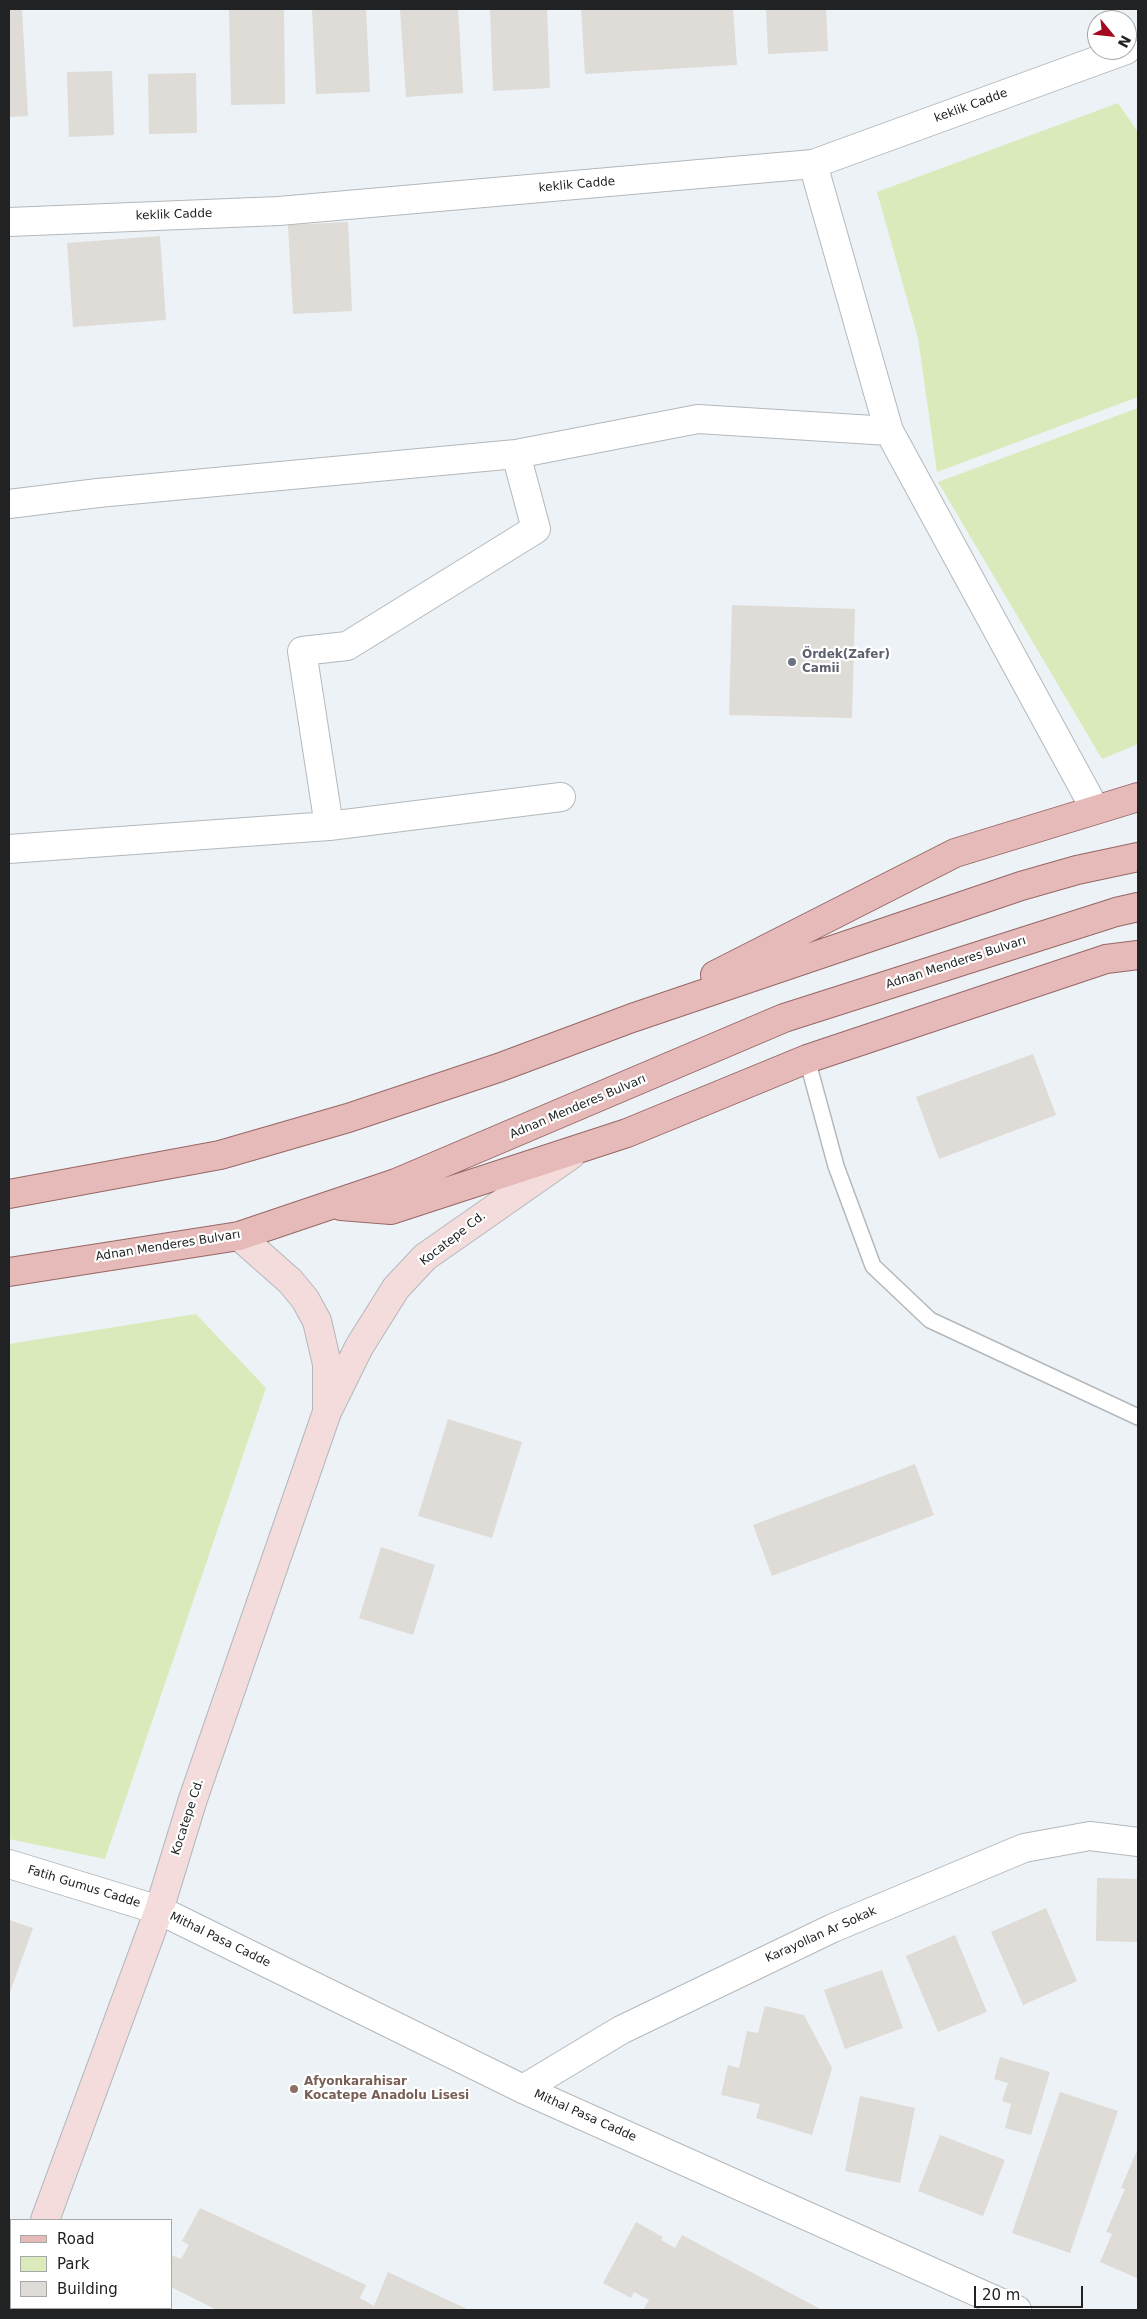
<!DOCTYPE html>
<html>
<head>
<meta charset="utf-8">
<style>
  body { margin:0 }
  #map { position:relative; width:1147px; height:2319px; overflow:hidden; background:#edf2f6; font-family:"DejaVu Sans",sans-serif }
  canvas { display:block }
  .frame { position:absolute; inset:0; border:10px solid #202223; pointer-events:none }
  .legend { position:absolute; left:10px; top:2219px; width:162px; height:90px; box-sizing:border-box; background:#fff; border:1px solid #a6a7a7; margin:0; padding:6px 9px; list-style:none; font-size:15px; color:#202223 }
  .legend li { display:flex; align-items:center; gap:10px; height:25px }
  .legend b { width:25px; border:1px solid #a6a7a7 }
  .north { position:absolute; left:1087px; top:10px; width:50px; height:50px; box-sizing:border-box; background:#fff; border:1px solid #a6a7a7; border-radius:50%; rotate:118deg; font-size:14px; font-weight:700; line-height:20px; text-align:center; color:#202223 }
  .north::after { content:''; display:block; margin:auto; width:18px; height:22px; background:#a4081f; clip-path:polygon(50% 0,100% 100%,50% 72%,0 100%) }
  .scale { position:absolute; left:974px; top:2286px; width:109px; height:22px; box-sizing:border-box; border:2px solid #202223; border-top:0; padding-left:6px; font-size:15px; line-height:18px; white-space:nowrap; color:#202223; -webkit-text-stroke:4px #fff; paint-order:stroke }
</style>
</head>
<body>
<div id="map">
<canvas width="1147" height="2319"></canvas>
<div class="frame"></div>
<ul class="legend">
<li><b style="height:6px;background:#e6bab8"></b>Road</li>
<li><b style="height:14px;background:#dbeaba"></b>Park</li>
<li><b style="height:14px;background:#dfdbd6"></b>Building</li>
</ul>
<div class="north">N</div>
<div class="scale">20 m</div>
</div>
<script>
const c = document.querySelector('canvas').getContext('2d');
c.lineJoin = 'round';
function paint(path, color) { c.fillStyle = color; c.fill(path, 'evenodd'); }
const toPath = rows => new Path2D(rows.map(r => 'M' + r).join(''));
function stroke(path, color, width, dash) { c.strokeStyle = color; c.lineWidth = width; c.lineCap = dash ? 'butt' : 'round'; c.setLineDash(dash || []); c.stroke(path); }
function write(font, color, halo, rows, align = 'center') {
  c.font = font + ' "DejaVu Sans",sans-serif'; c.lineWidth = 4.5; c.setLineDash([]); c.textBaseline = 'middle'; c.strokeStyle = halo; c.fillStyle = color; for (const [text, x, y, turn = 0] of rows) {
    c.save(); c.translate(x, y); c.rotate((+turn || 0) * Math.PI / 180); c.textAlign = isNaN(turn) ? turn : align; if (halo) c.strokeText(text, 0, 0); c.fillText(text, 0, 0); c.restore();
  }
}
const green = toPath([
  [1118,103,1138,132,1138,397,937,472,918,338,877,192],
  [1138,408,1138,744,1102,759,938,482],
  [196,1314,266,1388,105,1859,9,1839,9,1344]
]);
const building = toPath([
  [9,9,22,9,28,116,9,117],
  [229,9,284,9,285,104,231,105],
  [312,9,366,9,370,92,316,94],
  [400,9,458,9,463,93,406,97],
  [490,9,547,9,550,88,493,91],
  [581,9,733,9,737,65,585,74],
  [766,9,826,9,828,51,768,54],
  [112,71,114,135,69,137,67,72],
  [196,73,197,133,149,134,148,74],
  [348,222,352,311,293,314,288,225],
  [160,236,166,320,73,327,67,243],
  [732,605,855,609,852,718,729,715],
  [1033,1054,1056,1115,939,1159,916,1097],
  [448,1419,522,1442,492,1538,418,1516],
  [915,1464,934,1515,772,1576,753,1525],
  [381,1547,435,1565,413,1635,359,1618],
  [1097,1878,1138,1879,1138,1942,1096,1941],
  [1046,1908,1077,1981,1023,2005,991,1932],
  [9,1920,33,1928,9,1995],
  [955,1935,987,2012,938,2032,906,1956],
  [882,1970,903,2028,845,2049,824,1990],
  [765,2006,804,2015,832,2068,812,2135,756,2118,760,2104,721,2095,728,2065,739,2068,747,2031,758,2033],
  [1000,2057,1050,2072,1031,2135,1005,2128,1011,2104,1002,2101,1008,2083,994,2079],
  [1060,2092,1118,2111,1070,2253,1012,2233],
  [860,2096,915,2108,900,2183,845,2171],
  [940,2135,1005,2160,983,2216,918,2191],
  [1138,2148,1138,2275,1137,2278,1100,2262,1112,2234,1106,2232,1125,2189,1121,2188],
  [200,2208,366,2285,360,2298,374,2306,388,2272,469,2310,217,2310,171,2287,171,2255,181,2259,189,2245,182,2241],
  [636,2222,663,2237,661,2240,675,2248,682,2235,822,2310,643,2310,649,2300,634,2292,631,2298,603,2283]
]);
const service = toPath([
  [807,1059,836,1166,873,1266,930,1320,1138,1417]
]);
const minor = toPath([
  [813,164,889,431,1095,809],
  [9,504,98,493,516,454,698,419,889,431],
  [329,826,302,651,347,646,536,529,516,454],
  [9,849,329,826,561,797],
  [9,1864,159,1910]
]);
const tertiary = toPath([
  [9,222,279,211,813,164,1126,50],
  [159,1910,523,2089,1017,2310],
  [523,2089,621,2030,833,1928,1024,1848,1090,1836,1138,1842]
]);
const secondary = toPath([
  [239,1236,290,1281,305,1299,317,1321,327,1364,327,1412,359,1347,396,1288,425,1257,571,1155],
  [45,2220,159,1910,193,1799,327,1412],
  [12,2310,13,2308]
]);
const primary = toPath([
  [715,975,955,853,1138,797],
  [9,1194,220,1155,348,1118,498,1068,632,1018,1021,886,1077,870,1138,857],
  [341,1206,391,1210,627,1133,807,1059,1106,959,1138,955],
  [9,1272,239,1236,396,1183,784,1018,1116,912,1138,907]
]);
const markers = [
  [792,662,5,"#6b7280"],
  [294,2089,5,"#8d6e63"]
];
const streetNames = [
  ["keklik Cadde",971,106,-20],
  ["keklik Cadde",577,185,-5],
  ["keklik Cadde",174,215,-2],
  ["Adnan Menderes Bulvarı",956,963,-18],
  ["Adnan Menderes Bulvarı",578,1107,-23],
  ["Kocatepe Cd.",453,1239,-38],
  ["Adnan Menderes Bulvarı",168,1246,-9],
  ["Kocatepe Cd.",188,1817,-72],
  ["Fatih Gumus Cadde",84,1887,17],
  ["Karayollan Ar Sokak",821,1935,-24],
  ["Mithal Pasa Cadde",220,1940,26],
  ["Mithal Pasa Cadde",585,2116,24]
];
const worshipNames = [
  ["Ördek(Zafer)",802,655],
  ["Camii",802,669]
];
const educationNames = [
  ["Afyonkarahisar",304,2082],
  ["Kocatepe Anadolu Lisesi",304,2096]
];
paint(green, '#dbeaba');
paint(building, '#dfdbd6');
stroke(service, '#b3b8bc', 18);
stroke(minor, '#b3b8bc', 30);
stroke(tertiary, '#b3b8bc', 30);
stroke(secondary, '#b3b8bc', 30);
stroke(primary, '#966765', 30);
stroke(service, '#fff', 15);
stroke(minor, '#fff', 28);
stroke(tertiary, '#fff', 28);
stroke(secondary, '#f3dcdb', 28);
stroke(primary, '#e6bab8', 28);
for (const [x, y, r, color] of markers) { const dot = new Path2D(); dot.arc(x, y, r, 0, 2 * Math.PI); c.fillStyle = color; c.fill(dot); stroke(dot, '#fff', 2); }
write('12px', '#202223', '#fff', streetNames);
write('bold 12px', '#5b616d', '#fff', worshipNames, 'left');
write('bold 12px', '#785e54', '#fff', educationNames, 'left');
</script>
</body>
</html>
